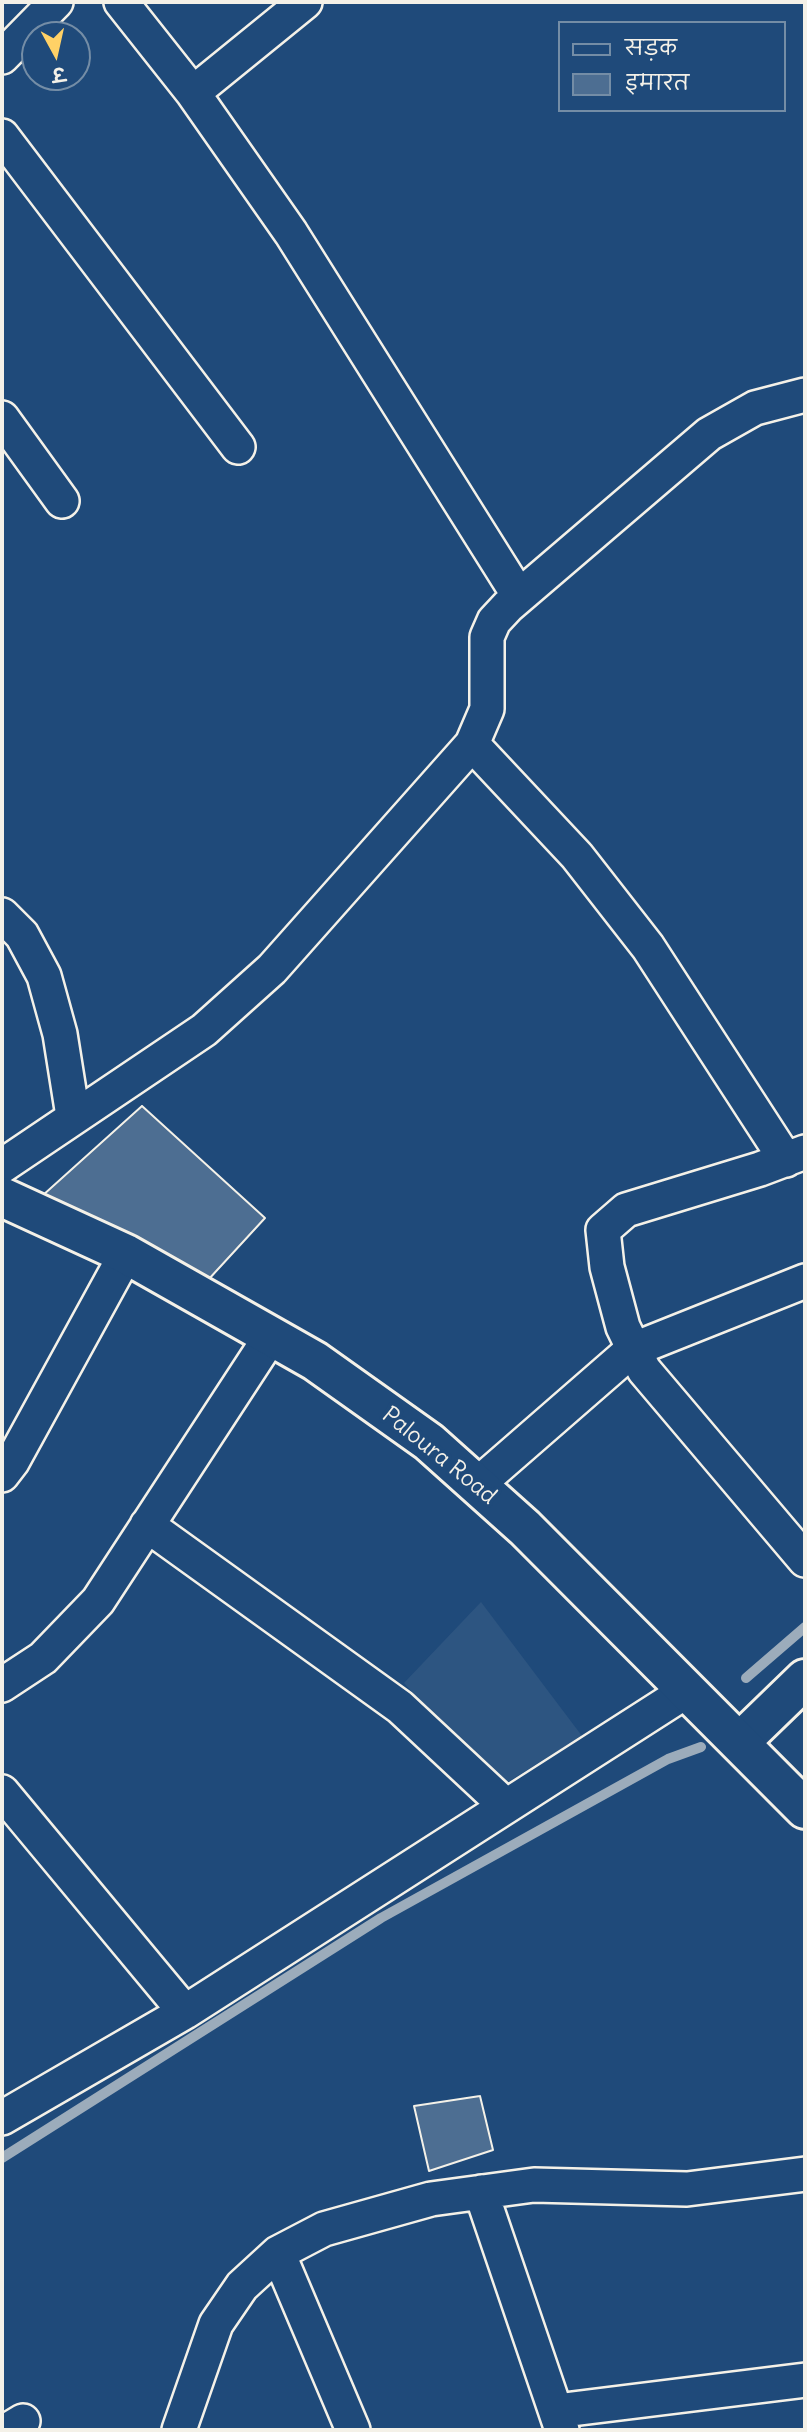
<!DOCTYPE html>
<html>
<head>
<meta charset="utf-8">
<style>
  body { margin:0 }
  #map { position:relative; width:807px; height:2432px; overflow:hidden; background:#1f4a7a; font-family:Delius,"Playpen Sans Deva",sans-serif }
  canvas { display:block }
  .frame { position:absolute; inset:0; border:4px solid #f4f1e8; pointer-events:none }
  .legend { position:absolute; left:558px; top:21px; width:228px; height:91px; box-sizing:border-box; background:#1f4a7a; border:2px solid #748da6; margin:0; padding:9px 12px; list-style:none; font-size:21px; color:#f4f1e8 }
  .legend li { display:flex; align-items:center; gap:14px; height:35px }
  .legend b { width:35px; border:2px solid #748da6 }
  .north { position:absolute; left:21px; top:21px; width:70px; height:70px; box-sizing:border-box; background:#1f4a7a; border:2px solid #748da6; border-radius:50%; rotate:172deg; font-size:19px; font-weight:700; line-height:28px; text-align:center; color:#f4f1e8 }
  .north::after { content:''; display:block; margin:auto; width:24px; height:32px; background:#ffd166; clip-path:polygon(50% 0,100% 100%,50% 72%,0 100%) }
</style>
</head>
<body>
<div id="map">
<canvas width="807" height="2432"></canvas>
<div class="frame"></div>
<ul class="legend">
<li><b style="height:9px;background:#1f4a7a"></b>सड़क</li>
<li><b style="height:19px;background:#4d6e92"></b>इमारत</li>
</ul>
<div class="north">उ</div>
</div>
<script>
const c = document.querySelector('canvas').getContext('2d');
c.lineJoin = 'round';
function paint(path, color) { c.fillStyle = color; c.fill(path, 'evenodd'); }
const toPath = rows => new Path2D(rows.map(r => 'M' + r).join(''));
function stroke(path, color, width, dash) { c.strokeStyle = color; c.lineWidth = width; c.lineCap = dash ? 'butt' : 'round'; c.setLineDash(dash || []); c.stroke(path); }
function write(font, color, halo, rows, align = 'center') {
  c.font = font + ' Delius,sans-serif'; c.lineWidth = 7; c.setLineDash([]); c.textBaseline = 'middle'; c.strokeStyle = halo; c.fillStyle = color; for (const [text, x, y, turn = 0] of rows) {
    c.save(); c.translate(x, y); c.rotate((+turn || 0) * Math.PI / 180); c.textAlign = isNaN(turn) ? turn : align; if (halo) c.strokeText(text, 0, 0); c.fillText(text, 0, 0); c.restore();
  }
}
const built = toPath([
  [481,1602,582,1736,498,1788,404,1683]
]);
const stream = toPath([
  [746,1678,805,1627],
  [2,2158,381,1918,668,1759,701,1747]
]);
const building = toPath([
  [142,1106,265,1218,208,1280,42,1196,142,1106],
  [480,2096,493,2150,429,2171,414,2106,480,2096]
]);
const minor = toPath([
  [121,2,193,93,291,233,519,596],
  [2,57,56,2],
  [193,93,305,2],
  [2,136,238,447],
  [2,418,62,501],
  [472,744,577,856,648,947,786,1160],
  [2,915,22,935,44,976,60,1034,73,1116],
  [805,1152,760,1169,626,1210,603,1230,607,1267,623,1327,644,1370,805,1560],
  [2,1166,204,1030,272,969,472,744,487,709,487,637,494,621,508,606,709,434,755,408,805,395],
  [2,1475,12,1462,126,1254],
  [477,1485,632,1350,805,1281],
  [147,1525,400,1707,506,1806],
  [2,1685,43,1658,98,1601,271,1336],
  [2,1792,185,2012],
  [2,2118,185,2012,688,1690],
  [481,2192,562,2430],
  [278,2253,353,2430],
  [556,2411,805,2380],
  [8,2430,23,2421],
  [179,2430,216,2324,242,2286,278,2253,324,2229,431,2199,534,2185,687,2189,805,2174]
]);
const tertiary = toPath([
  [740,1742,805,1679]
]);
const secondary = toPath([
  [2,1197,126,1254,315,1361,429,1442,525,1528,805,1809]
]);
const streetNames = [
  ["Paloura Road",439,1456,39]
];
paint(built, '#2d5581');
stroke(stream, '#9cacbb', 10);
paint(building, '#4d6e92');
stroke(building, '#f4f1e8', 2);
stroke(minor, '#f4f1e8', 38);
stroke(tertiary, '#f4f1e8', 44);
stroke(secondary, '#f4f1e8', 44);
stroke(minor, '#1f4a7a', 33);
stroke(tertiary, '#1f4a7a', 38);
stroke(secondary, '#1f4a7a', 38);
write('23px', '#f4f1e8', '#1f4a7a', streetNames);
</script>
</body>
</html>
